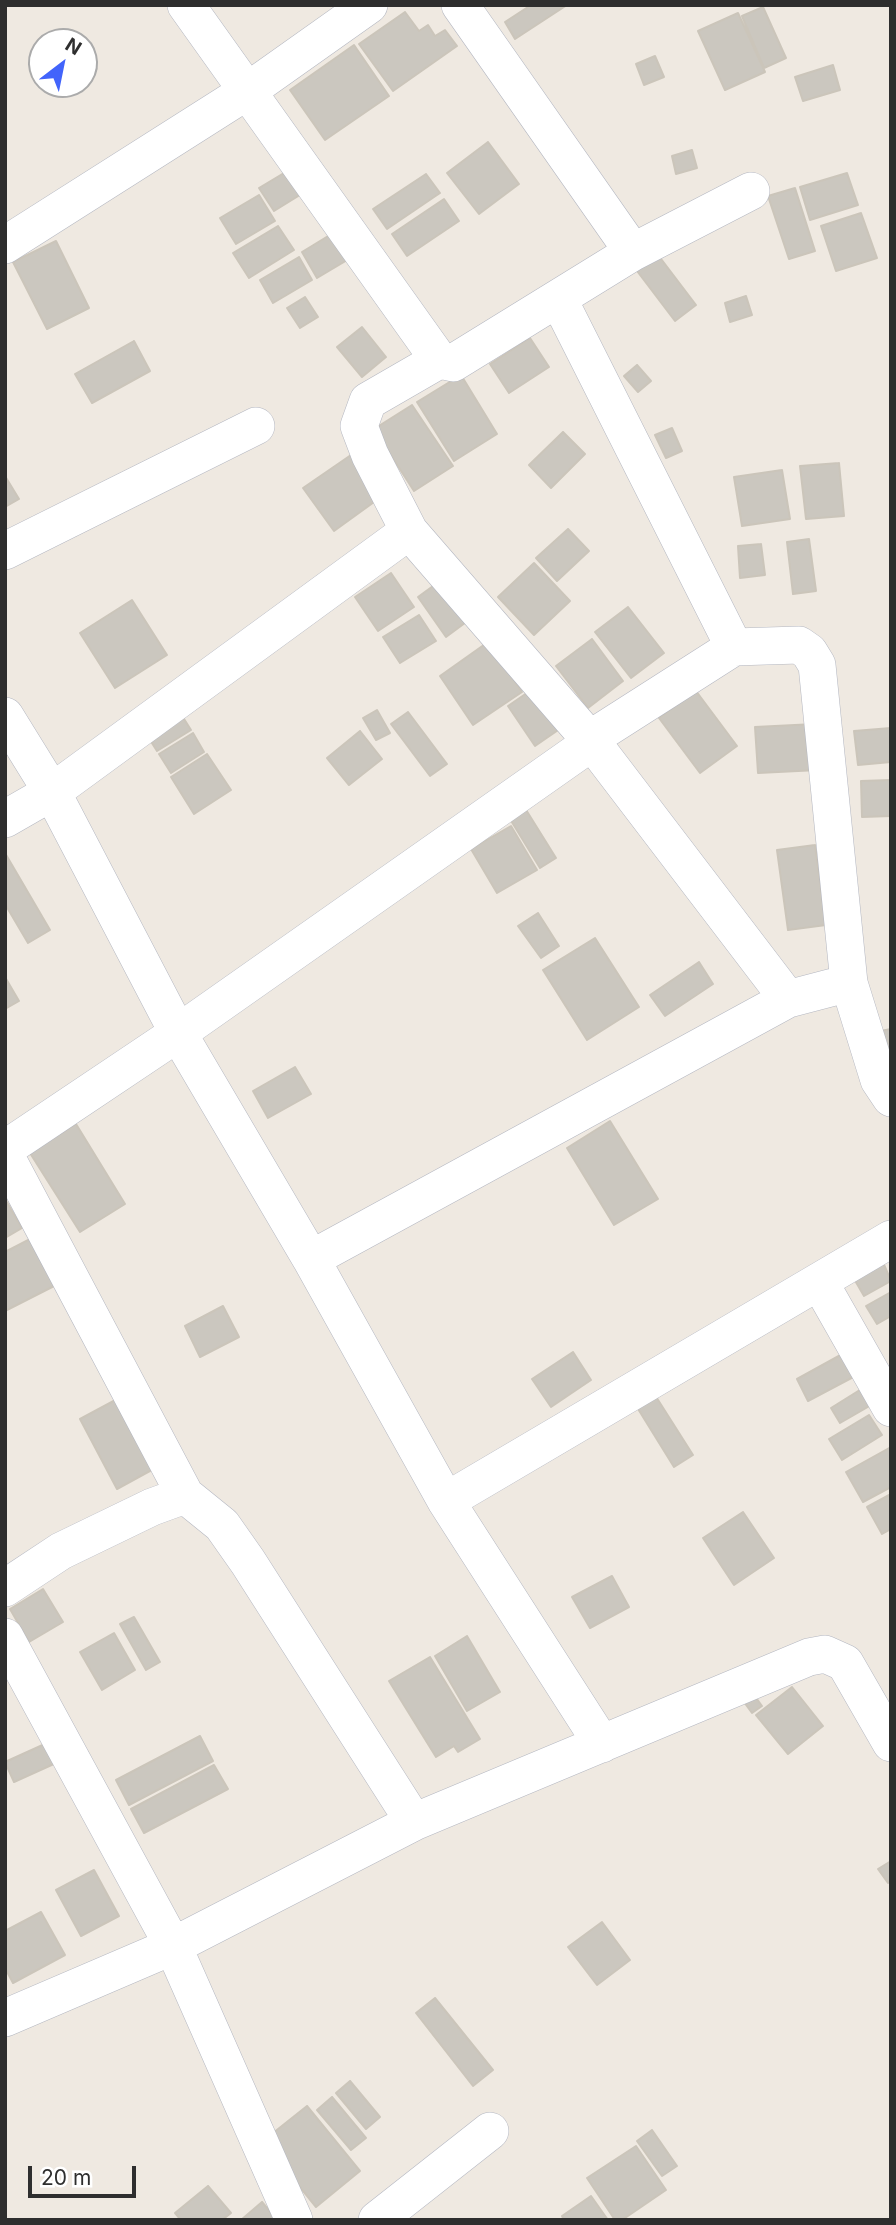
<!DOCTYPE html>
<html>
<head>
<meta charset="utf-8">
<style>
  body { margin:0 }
  #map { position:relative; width:896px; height:2225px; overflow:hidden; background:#efe9e1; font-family:Inter,sans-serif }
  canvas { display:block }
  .frame { position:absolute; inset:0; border:7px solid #2e2e2e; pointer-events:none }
  .north { position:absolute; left:28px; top:28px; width:70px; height:70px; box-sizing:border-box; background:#fff; border:2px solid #ababab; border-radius:50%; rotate:32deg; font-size:19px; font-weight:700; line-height:28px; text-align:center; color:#2e2e2e }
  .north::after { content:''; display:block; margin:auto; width:24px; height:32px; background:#4264fb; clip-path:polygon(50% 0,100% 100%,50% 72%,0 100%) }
  .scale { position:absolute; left:28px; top:2166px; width:108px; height:32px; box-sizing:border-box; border:4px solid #2e2e2e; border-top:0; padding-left:9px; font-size:21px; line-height:24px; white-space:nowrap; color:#2e2e2e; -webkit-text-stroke:5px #fff; paint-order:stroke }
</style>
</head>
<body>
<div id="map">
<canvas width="896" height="2225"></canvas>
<div class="frame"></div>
<div class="north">N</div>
<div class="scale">20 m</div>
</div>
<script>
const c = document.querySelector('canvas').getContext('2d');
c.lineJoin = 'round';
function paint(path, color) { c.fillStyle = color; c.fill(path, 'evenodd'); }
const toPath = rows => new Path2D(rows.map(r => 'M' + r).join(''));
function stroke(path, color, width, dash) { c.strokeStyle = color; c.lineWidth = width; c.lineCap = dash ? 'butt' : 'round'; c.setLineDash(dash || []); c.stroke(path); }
const building = toPath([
  [531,5,567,5,515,39,505,22,531,5],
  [763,7,786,58,764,68,742,16,763,7],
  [405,12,419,31,428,25,435,36,445,30,457,46,393,91,359,44,405,12],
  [738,13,765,72,725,90,698,31,738,13],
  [354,45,389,96,325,140,290,90,354,45],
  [655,56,664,77,644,85,636,64,655,56],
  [833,65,840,90,803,101,795,77,833,65],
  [488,142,519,184,479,214,447,173,488,142],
  [692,150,697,168,676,174,672,156,692,150],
  [294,167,308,190,274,211,259,188,294,167],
  [847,173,858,205,810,220,800,187,847,173],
  [426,174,440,193,387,229,373,209,426,174],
  [795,188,815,251,789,259,768,196,795,188],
  [259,195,275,221,236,244,220,218,259,195],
  [444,199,459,221,407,256,392,234,444,199],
  [861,213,877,258,836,271,821,226,861,213],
  [278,226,294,250,249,278,233,253,278,226],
  [338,230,354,256,317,278,302,252,338,230],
  [56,241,89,308,47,329,13,262,56,241],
  [652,247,696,305,675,321,631,263,652,247],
  [299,257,312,280,273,303,260,280,299,257],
  [746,296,752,315,730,322,725,303,746,296],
  [305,297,318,317,300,328,287,308,305,297],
  [362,327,386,357,362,377,337,347,362,327],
  [530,338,549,367,509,393,490,364,530,338],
  [134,341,150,371,92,403,75,374,134,341],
  [637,365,651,381,638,392,624,376,637,365],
  [461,375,497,434,454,461,417,402,461,375],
  [412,405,453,466,414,491,374,429,412,405],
  [672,428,682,451,666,458,655,435,672,428],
  [563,432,585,454,551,488,529,465,563,432],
  [351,455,381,497,334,531,303,488,351,455],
  [839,463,844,516,806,519,800,466,839,463],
  [782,470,790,519,742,526,734,477,782,470],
  [5,476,19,499,5,507,5,476],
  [568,529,589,551,557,581,536,558,568,529],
  [809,539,816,591,793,594,787,542,809,539],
  [761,544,765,575,740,578,738,546,761,544],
  [534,563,570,601,534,635,498,597,534,563],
  [391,573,414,607,378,631,355,597,391,573],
  [444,578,473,617,446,637,418,597,444,578],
  [132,600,167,655,115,688,80,633,132,600],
  [628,607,664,653,631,678,595,632,628,607],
  [419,615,436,641,400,663,383,637,419,615],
  [592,639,623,681,588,708,556,666,592,639],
  [488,642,522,692,473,725,440,676,488,642],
  [537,686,564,726,535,746,508,706,537,686],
  [696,691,737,746,700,773,659,718,696,691],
  [377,710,390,733,376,740,363,718,377,710],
  [179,711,191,730,157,751,145,732,179,711],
  [408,712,447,764,430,776,391,724,408,712],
  [815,724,818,770,758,773,755,727,815,724],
  [891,728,891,762,858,765,854,731,891,728],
  [360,731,382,759,349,785,327,758,360,731],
  [193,733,204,752,171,773,159,754,193,733],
  [207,754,231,790,194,814,171,777,207,754],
  [891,780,891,816,862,817,861,781,891,780],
  [523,805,556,858,540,868,507,814,523,805],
  [511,826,537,870,497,893,471,849,511,826],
  [815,845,826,925,788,930,777,850,815,845],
  [5,853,50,930,28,943,5,904,5,853],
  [538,913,559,946,541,958,518,926,538,913],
  [595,938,639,1007,587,1040,543,970,595,938],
  [699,962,713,984,665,1016,650,995,699,962],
  [5,977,19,1001,5,1009,5,977],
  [891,1029,891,1075,875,1032,891,1029],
  [295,1067,311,1094,268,1118,253,1091,295,1067],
  [610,1121,658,1199,614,1225,567,1148,610,1121],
  [76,1124,125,1204,80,1232,30,1153,76,1124],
  [5,1199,22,1228,5,1238,5,1199],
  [36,1236,60,1283,5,1311,5,1252,36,1236],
  [882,1260,891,1281,864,1296,853,1277,882,1260],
  [891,1292,891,1316,877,1324,866,1306,891,1292],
  [223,1306,239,1337,200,1357,185,1326,223,1306],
  [573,1352,591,1380,551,1407,532,1379,573,1352],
  [846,1352,859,1374,808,1401,797,1379,846,1352],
  [863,1388,873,1404,840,1423,831,1408,863,1388],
  [653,1392,693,1455,674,1467,635,1404,653,1392],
  [121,1397,159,1466,117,1489,80,1419,121,1397],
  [869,1415,882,1435,842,1460,829,1439,869,1415],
  [891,1447,891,1487,863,1502,846,1472,891,1447],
  [891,1494,891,1529,882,1534,867,1507,891,1494],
  [743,1512,774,1558,734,1585,703,1538,743,1512],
  [612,1576,629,1607,590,1628,572,1597,612,1576],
  [43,1589,63,1622,29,1642,10,1609,43,1589],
  [134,1617,160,1662,146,1670,120,1624,134,1617],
  [114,1633,135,1670,102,1690,80,1652,114,1633],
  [467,1636,500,1692,467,1711,435,1656,467,1636],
  [430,1657,480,1739,458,1752,454,1746,436,1757,389,1681,430,1657],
  [792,1687,823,1726,788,1754,756,1715,792,1687],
  [754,1695,762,1706,752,1713,744,1702,754,1695],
  [200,1736,213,1761,129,1805,116,1780,200,1736],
  [47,1743,56,1763,14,1782,5,1762,47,1743],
  [214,1765,228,1789,144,1833,131,1809,214,1765],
  [891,1861,891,1881,888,1883,878,1869,891,1861],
  [94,1870,119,1916,81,1936,56,1890,94,1870],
  [41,1912,65,1955,13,1983,5,1968,5,1931,41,1912],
  [602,1922,630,1960,597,1985,568,1947,602,1922],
  [435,1998,493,2070,473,2086,416,2013,435,1998],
  [350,2081,380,2117,366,2129,336,2093,350,2081],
  [332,2097,366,2138,351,2150,317,2110,332,2097],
  [307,2106,360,2171,316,2207,263,2141,307,2106],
  [652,2130,677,2166,662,2176,637,2141,652,2130],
  [636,2146,666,2190,622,2220,615,2220,587,2178,636,2146],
  [208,2186,231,2213,222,2220,181,2220,175,2213,208,2186],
  [591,2196,608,2220,564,2220,562,2216,591,2196],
  [262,2202,277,2220,241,2220,262,2202]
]);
const street = toPath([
  [186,5,439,360,453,363,633,252,751,191],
  [460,5,633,252],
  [5,245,249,90,369,5],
  [559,300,734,647],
  [409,531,370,455,359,426,368,401,439,360],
  [5,551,256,426],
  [5,716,52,792,178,1033,311,1259,446,1501,602,1744],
  [590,739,734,647,799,645,809,652,817,665,849,983,879,1080,891,1098],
  [592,742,788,999],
  [5,819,52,792,409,531,592,742,178,1033,5,1149],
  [5,1155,185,1495],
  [311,1259,788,999,849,983],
  [820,1283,891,1408],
  [446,1501,891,1239],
  [5,1588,61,1551,152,1507,185,1495,222,1525,248,1562,414,1822],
  [5,1637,173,1946,294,2220],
  [5,2018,173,1946,414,1822,809,1657,825,1654,845,1663,891,1743],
  [377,2220,490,2131]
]);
paint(building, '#cbc7bf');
stroke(building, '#cbc5ba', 2);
stroke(street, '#b4b7c1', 38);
stroke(street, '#fff', 37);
</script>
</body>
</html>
